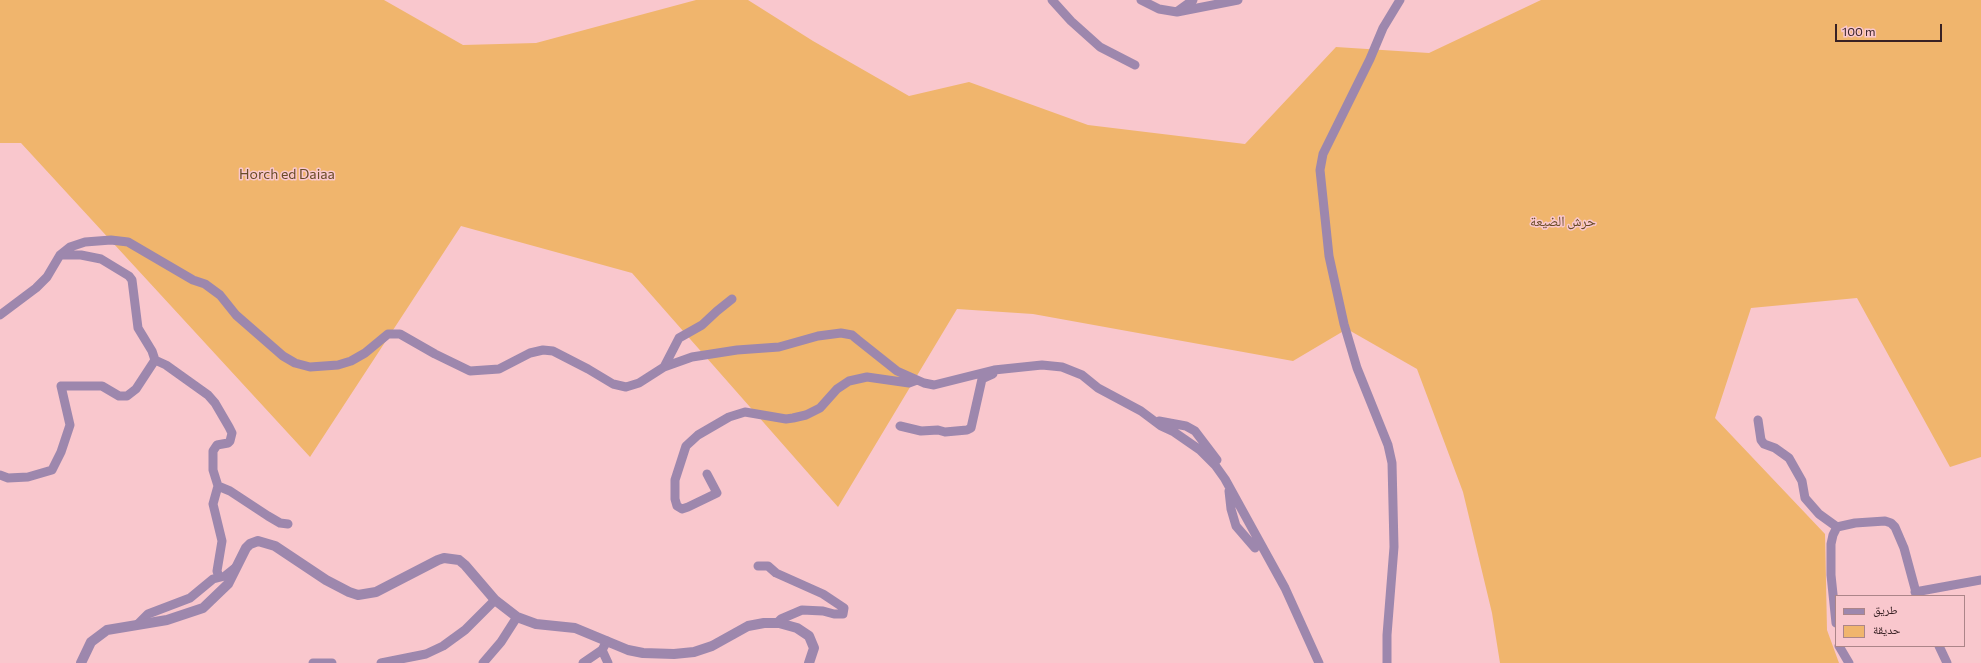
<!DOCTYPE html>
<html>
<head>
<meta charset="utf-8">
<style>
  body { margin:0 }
  #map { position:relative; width:1981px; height:663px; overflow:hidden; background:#f9c7cd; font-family:Commissioner,"Noto Naskh Arabic",sans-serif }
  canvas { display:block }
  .legend { position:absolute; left:1835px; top:595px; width:130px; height:52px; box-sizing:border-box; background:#f9c7cd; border:1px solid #ac8589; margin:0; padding:5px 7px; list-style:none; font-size:12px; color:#382124 }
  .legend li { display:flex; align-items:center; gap:8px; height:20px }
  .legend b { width:20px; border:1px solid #ac8589 }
  .scale { position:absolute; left:1835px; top:24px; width:107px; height:18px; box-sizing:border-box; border:2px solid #382124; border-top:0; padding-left:5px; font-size:12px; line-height:14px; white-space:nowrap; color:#382124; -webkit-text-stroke:3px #f9c7cd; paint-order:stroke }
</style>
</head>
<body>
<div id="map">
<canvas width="1981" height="663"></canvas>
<ul class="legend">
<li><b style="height:5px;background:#9d87ad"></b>طريق</li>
<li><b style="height:11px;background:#f0b56d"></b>حديقة</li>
</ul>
<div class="scale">100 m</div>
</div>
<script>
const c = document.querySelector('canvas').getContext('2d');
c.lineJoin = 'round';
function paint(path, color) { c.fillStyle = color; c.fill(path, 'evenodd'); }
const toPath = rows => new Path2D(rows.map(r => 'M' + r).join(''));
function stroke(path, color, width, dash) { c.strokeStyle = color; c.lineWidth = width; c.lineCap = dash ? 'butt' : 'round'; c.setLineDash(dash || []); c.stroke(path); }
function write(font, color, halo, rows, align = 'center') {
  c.font = font + ' Commissioner,"Noto Naskh Arabic",sans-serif'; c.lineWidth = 3; c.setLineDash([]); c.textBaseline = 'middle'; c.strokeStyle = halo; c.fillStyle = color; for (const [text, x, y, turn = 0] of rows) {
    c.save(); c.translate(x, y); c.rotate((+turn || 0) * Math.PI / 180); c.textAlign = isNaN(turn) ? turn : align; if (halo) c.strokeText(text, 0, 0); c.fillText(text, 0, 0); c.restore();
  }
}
const green = toPath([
  [0,0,384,0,463,45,536,43,696,0,748,0,813,41,909,96,969,82,1088,125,1245,144,1336,47,1429,53,1541,0,1981,0,1981,457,1950,467,1857,298,1751,308,1715,418,1825,534,1827,630,1839,663,1500,663,1492,613,1463,492,1417,369,1347,329,1293,361,1033,314,957,309,838,507,632,273,461,226,310,457,21,143,0,143]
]);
const minor = toPath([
  [1052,0,1071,21,1100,47,1135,65],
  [1141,0,1159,9,1177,12,1238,0],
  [1178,11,1193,0],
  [60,255,81,255,101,259,129,276,132,280,138,328,152,351,155,360,166,365,208,395,215,403,229,427,232,433,230,441,228,443,217,445,213,451,213,470,218,486,213,504,222,541,217,571,219,577],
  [0,315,36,288,47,277,60,255,70,247,85,242,111,240,128,242,193,280,205,284,220,295,236,315,283,356,295,363,310,367,338,365,351,361,365,353,388,334,400,334,435,354,470,371,499,369,530,353,543,350,553,351,588,369,613,384,626,387,639,383,664,367,692,357,737,350,779,347,818,336,841,333,852,335,858,340,897,371,924,383,934,385,994,370,1042,365,1062,367,1082,375,1098,388,1141,411,1161,426,1174,432,1200,450,1215,465,1225,479,1285,588,1319,663],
  [664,367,679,338,702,325,717,311,732,299],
  [1758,420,1761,440,1764,444,1775,448,1789,458,1802,481,1805,498,1819,514,1837,527,1855,523,1885,521,1891,523,1895,527,1904,548,1917,596],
  [1159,421,1186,426,1195,431,1217,460],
  [900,426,921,431,938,430,945,432,967,430,971,428,982,379,993,374,993,371],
  [707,474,717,493,688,507,682,509,677,506,675,499,675,480,686,446,698,435,729,417,745,412,786,419,793,418,806,415,820,408,837,389,849,381,867,377,909,383,917,380],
  [0,475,8,478,28,477,52,470,61,452,70,425,61,386,102,386,119,396,127,396,136,389,155,360],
  [218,486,230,491,268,516,280,523,288,524],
  [1229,491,1231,509,1236,526,1255,548],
  [758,566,768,566,776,573,823,594,844,608,843,614,834,614,823,611,802,610,781,619,777,623],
  [1915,592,1981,580],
  [1836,623,1831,575,1831,544,1833,535,1837,527],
  [138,624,148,614,190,598,213,579,225,576,235,568],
  [607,641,602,650,608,663],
  [1839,646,1849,663],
  [1939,646,1947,663],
  [313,663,332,663],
  [381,663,426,654,443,646,465,630,495,600],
  [483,663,501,642,517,617],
  [583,663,602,650],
  [1387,663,1387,635,1394,547,1392,463,1388,445,1357,368,1344,324,1329,256,1320,170,1323,154,1370,59,1383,28,1400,0]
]);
const tertiary = toPath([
  [81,663,91,642,107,630,167,620,203,608,228,584,246,548,250,544,258,541,275,546,326,580,349,592,358,595,376,592,438,560,444,558,459,560,465,565,495,600,517,617,536,624,575,628,628,650,643,653,674,654,694,652,712,646,748,626,764,623,779,623,797,628,809,636,814,648,809,663]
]);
const parkNames = [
  ["Horch ed Daiaa",287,174],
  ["حرش الضيعة",1563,221]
];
paint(green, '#f0b56d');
stroke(minor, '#9d87ad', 9);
stroke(tertiary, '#9d87ad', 10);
write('14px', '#694b26', '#f9c7cd', parkNames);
</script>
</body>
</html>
